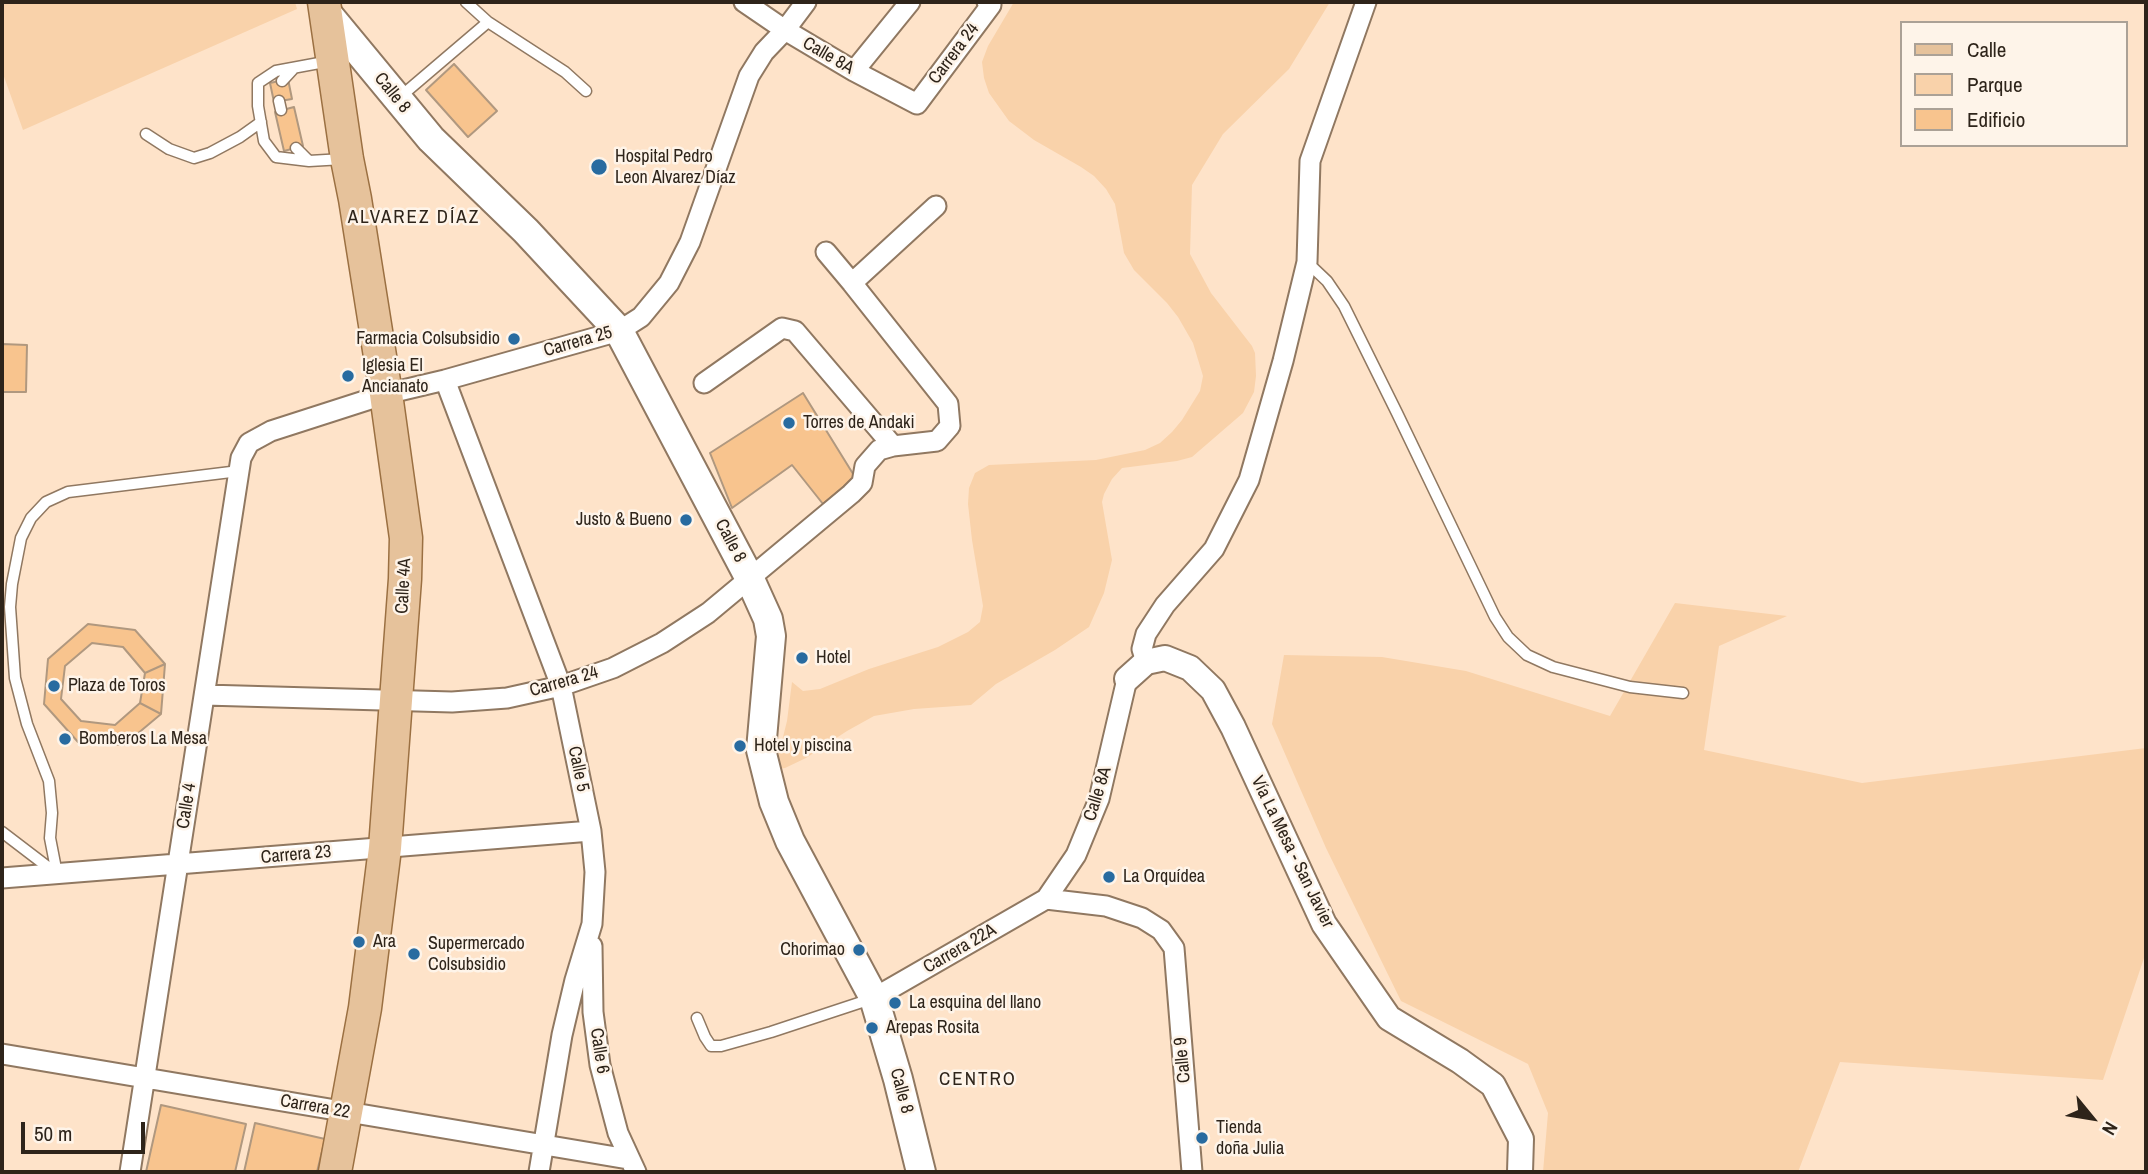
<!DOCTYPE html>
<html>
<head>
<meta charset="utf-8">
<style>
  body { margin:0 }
  #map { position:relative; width:2148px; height:1174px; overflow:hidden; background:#fee3c9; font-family:"Archivo Narrow",sans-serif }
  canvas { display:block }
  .frame { position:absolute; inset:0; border:4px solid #2e241a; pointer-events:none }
  .legend { position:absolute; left:1900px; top:21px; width:228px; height:126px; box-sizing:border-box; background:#fef4e9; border:2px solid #aba196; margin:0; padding:9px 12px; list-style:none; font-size:21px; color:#2e241a }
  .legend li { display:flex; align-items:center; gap:14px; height:35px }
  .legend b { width:35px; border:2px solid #aba196 }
  .north { position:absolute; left:2057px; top:1083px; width:70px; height:70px; -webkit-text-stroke:5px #fef4e9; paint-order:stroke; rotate:120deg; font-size:19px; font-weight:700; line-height:28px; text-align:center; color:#2e241a }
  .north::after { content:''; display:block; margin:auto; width:24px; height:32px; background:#2e241a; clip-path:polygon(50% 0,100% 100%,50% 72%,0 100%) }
  .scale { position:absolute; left:21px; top:1122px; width:124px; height:32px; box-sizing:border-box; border:4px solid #2e241a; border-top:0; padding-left:9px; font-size:21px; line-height:24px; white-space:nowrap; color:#2e241a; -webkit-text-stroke:5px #fef4e9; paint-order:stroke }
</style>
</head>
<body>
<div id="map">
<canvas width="2148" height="1174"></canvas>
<div class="frame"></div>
<ul class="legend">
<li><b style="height:9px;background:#e6c29b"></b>Calle</li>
<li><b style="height:19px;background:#f9d2aa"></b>Parque</li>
<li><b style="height:19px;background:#f8c48e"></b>Edificio</li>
</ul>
<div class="north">N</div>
<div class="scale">50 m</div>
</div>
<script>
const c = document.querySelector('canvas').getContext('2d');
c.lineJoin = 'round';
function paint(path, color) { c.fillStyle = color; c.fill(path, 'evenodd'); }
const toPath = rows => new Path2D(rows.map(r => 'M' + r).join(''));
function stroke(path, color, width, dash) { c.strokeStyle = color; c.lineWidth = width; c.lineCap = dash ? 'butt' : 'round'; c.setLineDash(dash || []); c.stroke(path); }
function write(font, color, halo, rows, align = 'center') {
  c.font = font + ' "Archivo Narrow",sans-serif'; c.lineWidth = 5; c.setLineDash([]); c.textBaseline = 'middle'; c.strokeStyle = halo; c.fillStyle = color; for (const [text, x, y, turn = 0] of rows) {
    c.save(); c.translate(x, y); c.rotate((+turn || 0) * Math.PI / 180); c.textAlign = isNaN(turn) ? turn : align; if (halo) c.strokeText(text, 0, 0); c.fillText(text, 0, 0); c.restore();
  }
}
const green = toPath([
  [2,2,295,2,297,9,23,130,2,71],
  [1014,2,1330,2,1289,69,1223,134,1192,185,1190,254,1211,293,1252,346,1255,353,1256,376,1254,392,1243,413,1192,457,1177,461,1122,468,1112,479,1104,494,1102,502,1112,560,1104,593,1089,627,1055,650,996,684,971,705,914,709,874,716,847,731,806,758,785,768,778,769,777,761,787,721,792,682,803,691,820,689,869,669,938,647,968,632,980,622,983,606,972,540,968,504,969,488,975,473,989,465,1096,460,1145,450,1160,443,1172,432,1182,420,1200,391,1203,376,1193,343,1178,317,1167,303,1134,270,1124,253,1115,204,1106,189,1094,176,1081,167,1034,140,1009,121,989,93,984,78,982,62,988,46],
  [1675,603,1787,616,1719,646,1704,750,1862,783,2146,748,2146,952,2103,1080,1840,1062,1798,1172,1543,1172,1548,1113,1528,1064,1401,1001,1326,848,1272,724,1284,655,1382,657,1466,671,1610,716]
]);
const building = toPath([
  [454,64,497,111,468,137,426,90,454,64],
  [288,79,292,99,274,102,270,83,288,79],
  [294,107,303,146,284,151,275,112,294,107],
  [2,344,27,345,26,392,2,392,2,344],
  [803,393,855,477,823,504,792,465,732,508,710,453,803,393],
  [88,624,135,630,165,664,145,673,123,647,92,643,65,666,61,699,81,721,115,725,140,703,161,714,124,745,78,742,44,704,48,659,88,624],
  [165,664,161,714,140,703,145,673,165,664],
  [161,1105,246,1124,235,1172,146,1172,161,1105],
  [255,1123,325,1139,317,1172,244,1172,255,1123]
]);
const service = toPath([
  [466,2,488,22],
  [330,61,276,71,258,83,258,106,264,141,276,157,309,161,343,159],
  [282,81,294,68],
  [400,97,488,22,565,72,586,91],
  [279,101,281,110],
  [146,134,169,149,194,158,210,153,240,137,261,122],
  [296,148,309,161],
  [1307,262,1327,281,1344,306,1397,413,1495,617,1508,637,1527,655,1553,667,1630,687,1683,693],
  [2,832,57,874,50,838,52,813,49,781,27,724,15,678,10,607,12,584,21,538,31,518,46,502,68,492,239,471],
  [697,1018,705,1037,711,1046,721,1046,771,1032,871,999]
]);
const minor = toPath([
  [744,2,785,30,854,71,917,104,991,5,987,2],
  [854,71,910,2],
  [852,283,936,206],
  [445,380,561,686,591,831,595,872,592,924,575,980,562,1035,539,1172],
  [704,383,782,328,795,331,893,446],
  [1146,662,1142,649,1146,634,1165,605,1214,549,1249,480,1283,361,1307,262,1310,161,1366,2],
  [205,695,452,702,507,698,561,686,613,668,662,643,708,613,851,494,862,483,865,466,879,450,893,446,937,441,950,426,948,404,852,283,826,252],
  [2,878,591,831],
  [1046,899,1106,906,1142,918,1161,930,1174,948,1192,1172],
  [592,946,593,1012,600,1065,618,1133,636,1172],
  [874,998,1046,899,1076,855,1099,799,1127,679],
  [2,1054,628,1159],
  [130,1172,241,458,249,443,271,431,386,394,445,380,619,331,641,317,669,283,690,242,749,76,764,52,785,30,806,2]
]);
const tertiary = toPath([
  [1127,679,1146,662,1165,658,1190,668,1213,690,1233,727,1324,924,1389,1018,1460,1061,1493,1085,1521,1139,1520,1172]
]);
const secondary = toPath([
  [326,12,431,139,526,231,619,331,749,577,768,619,771,636,761,750,774,802,790,841,874,998,898,1079,921,1172]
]);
const primary = toPath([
  [324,2,347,159,355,199,386,394,406,538,405,579,385,848,365,1008,335,1172]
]);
const markers = [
  [599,167,9,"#286ba0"],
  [514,339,7,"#286ba0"],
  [348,376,7,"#286ba0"],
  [789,423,7,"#286ba0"],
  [686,520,7,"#286ba0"],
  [802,658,7,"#286ba0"],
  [54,686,7,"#286ba0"],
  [65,739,7,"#286ba0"],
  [740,746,7,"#286ba0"],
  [1109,877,7,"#286ba0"],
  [359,942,7,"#286ba0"],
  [859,950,7,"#286ba0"],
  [414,954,7,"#286ba0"],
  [895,1003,7,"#286ba0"],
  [872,1028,7,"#286ba0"],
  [1202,1138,7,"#286ba0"]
];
const streetNames = [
  ["Carrera 24",954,54,-53],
  ["Calle 8A",828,56,30],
  ["Calle 8",392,93,51],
  ["Carrera 25",578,342,-16],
  ["Calle 8",730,541,62],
  ["Calle 4A",404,586,-87],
  ["Carrera 24",564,682,-16],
  ["Calle 5",578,769,78],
  ["Calle 8A",1098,794,-73],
  ["Calle 4",187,806,-81],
  ["Vía La Mesa - San Javier",1292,852,64],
  ["Carrera 23",296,855,-5],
  ["Carrera 22A",960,949,-30],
  ["Calle 6",599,1051,81],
  ["Calle 9",1183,1060,-95],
  ["Calle 8",901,1091,75],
  ["Carrera 22",315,1107,10]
];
const poiNames = [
  ["Hospital Pedro",615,157],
  ["Leon Alvarez Díaz",615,178],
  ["Farmacia Colsubsidio",500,339,"right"],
  ["Iglesia El",362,366],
  ["Ancianato",362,387],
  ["Torres de Andaki",803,423],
  ["Justo & Bueno",672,520,"right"],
  ["Hotel",816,658],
  ["Plaza de Toros",68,686],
  ["Bomberos La Mesa",79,739],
  ["Hotel y piscina",754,746],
  ["La Orquídea",1123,877],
  ["Ara",373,942],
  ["Supermercado",428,944],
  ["Colsubsidio",428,965],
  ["Chorimao",845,950,"right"],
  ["La esquina del llano",909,1003],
  ["Arepas Rosita",886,1028],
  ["Tienda",1216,1128],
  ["doña Julia",1216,1149]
];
const neighbourhoodNames = [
  ["ALVAREZ DÍAZ",414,218],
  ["CENTRO",978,1080]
];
paint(green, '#f9d2aa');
paint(building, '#f8c48e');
stroke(building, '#b0987f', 2);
stroke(service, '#907861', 13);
stroke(minor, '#907861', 23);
stroke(tertiary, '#907861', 28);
stroke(secondary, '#907861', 32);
stroke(primary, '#9b7042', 35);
stroke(service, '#fff', 10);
stroke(minor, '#fff', 19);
stroke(tertiary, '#fff', 24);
stroke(secondary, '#fff', 28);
stroke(primary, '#e6c29b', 32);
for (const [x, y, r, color] of markers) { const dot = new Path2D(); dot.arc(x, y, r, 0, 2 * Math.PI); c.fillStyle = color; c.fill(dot); stroke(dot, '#fef4e9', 2.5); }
write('18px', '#2e241a', '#fef4e9', streetNames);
write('18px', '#2e241a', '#fef4e9', poiNames, 'left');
c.letterSpacing = '2px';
write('19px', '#2e241a', '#fef4e9', neighbourhoodNames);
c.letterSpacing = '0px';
</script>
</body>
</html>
